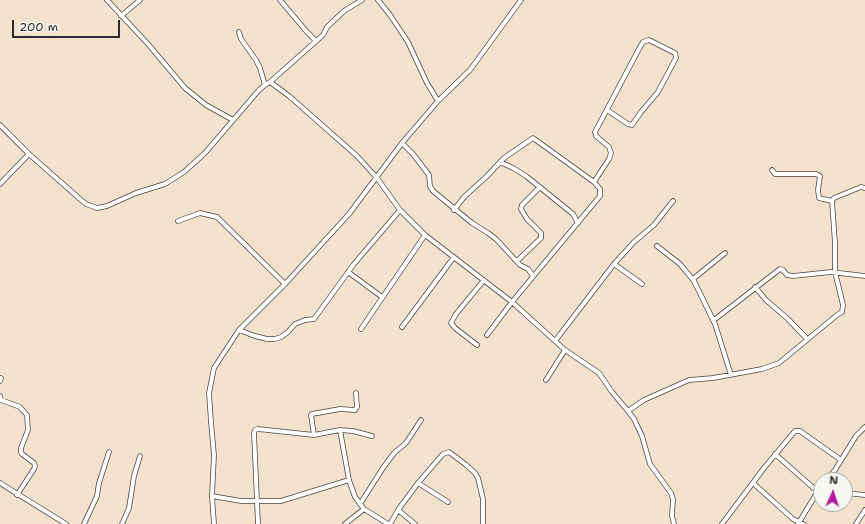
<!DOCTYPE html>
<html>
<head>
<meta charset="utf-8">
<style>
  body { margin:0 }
  #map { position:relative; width:865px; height:524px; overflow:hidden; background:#f4e2cd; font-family:"Shantell Sans",sans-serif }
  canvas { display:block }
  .north { position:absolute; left:813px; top:472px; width:40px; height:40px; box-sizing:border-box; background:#f6f6f2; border:1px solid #a5a5a2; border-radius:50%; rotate:3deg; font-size:11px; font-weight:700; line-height:16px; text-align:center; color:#2b2b2b }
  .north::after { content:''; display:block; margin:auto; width:14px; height:18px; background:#b5179e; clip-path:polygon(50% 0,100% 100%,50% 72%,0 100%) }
  .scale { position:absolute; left:12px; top:20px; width:108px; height:18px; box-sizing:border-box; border:2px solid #2b2b2b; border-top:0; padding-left:5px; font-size:12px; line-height:14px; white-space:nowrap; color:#2b2b2b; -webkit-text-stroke:3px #f6f6f2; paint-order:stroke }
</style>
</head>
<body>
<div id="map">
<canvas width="865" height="524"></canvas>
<div class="north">N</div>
<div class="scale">200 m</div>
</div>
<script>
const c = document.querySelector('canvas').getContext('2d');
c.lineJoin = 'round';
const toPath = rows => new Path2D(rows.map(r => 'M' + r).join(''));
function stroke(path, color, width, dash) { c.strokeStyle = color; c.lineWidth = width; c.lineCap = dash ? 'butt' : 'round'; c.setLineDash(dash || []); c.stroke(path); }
const minor = toPath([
  [107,0,148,44,185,88,206,105,233,120],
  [280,0,307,32,316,41],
  [378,0,390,15,408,42,427,83,438,101],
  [121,16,140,0],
  [239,32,241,39,256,60,260,68,265,85],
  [270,82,323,35,327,27,344,11,362,0],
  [0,125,29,154,80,199,86,204,97,208,107,206,136,193,165,184,184,172,205,153,259,90,265,85,270,82,289,96,357,156,377,178,400,210,425,235,512,302,565,350,599,373,612,392,628,411,634,419,642,436,650,464,671,493,673,499,672,516,674,524],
  [402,143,413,154,429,175,430,186,433,191,472,223,488,233,496,239,520,265,528,269,533,276],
  [500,162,513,168,526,176,573,214,578,223],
  [772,170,775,174,816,174,820,176,818,190,819,198,832,201],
  [594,182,609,159,611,153,609,147,596,136,595,132,640,47,643,42,649,40,675,53,676,58,658,92,641,112,632,125,628,124,607,110],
  [0,184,29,154],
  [454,210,464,197,486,177,504,158,533,138,594,182,600,189,600,196,512,302,487,335],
  [178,221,200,213,217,217,285,284],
  [657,246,680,264,694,281,715,324,731,375],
  [517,261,541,238,541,233,527,219,521,209,522,205,540,187],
  [614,264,642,284],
  [348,272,382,297],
  [693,279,725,253],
  [755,287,766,300,788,319,807,339],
  [714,320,780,269,783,270,787,275,793,276,831,272,865,276],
  [402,327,454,257],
  [361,329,425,235],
  [239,330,255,336,267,339,275,339,281,337,288,332,295,324,305,320,314,319,354,264,400,210],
  [555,341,614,264,634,242,654,225,673,201],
  [477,345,455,328,451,323,456,314,484,280],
  [546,380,565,350],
  [0,381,1,378],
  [0,396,1,400,20,407,27,415,28,430,21,448,21,452,22,454,34,463,35,466,34,469,17,495],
  [628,411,644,400,689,380,713,378,762,369,779,363,837,315,842,312,843,305,835,272,835,243,832,201,834,198,861,187,865,188],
  [340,430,349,480,355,497,364,509,388,524],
  [314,435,311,415,312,414,340,409,355,410,357,407,356,393],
  [775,454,817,491],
  [826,480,835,470,856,436,865,427],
  [0,483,66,524],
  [418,483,448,502],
  [753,483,793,519,803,524],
  [845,493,865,495],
  [212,496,241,501,281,501,349,480],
  [360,504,383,468,394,453,406,443,421,420],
  [398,510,415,524],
  [84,524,97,496,99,483,109,452],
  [122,524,129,508,134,476,140,456],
  [214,524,212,496,214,455,211,422,209,393,214,368,239,330,285,284,349,214,402,143,438,101,470,70,521,0],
  [258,524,254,433,255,430,258,429,314,435,340,430,353,431,372,436],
  [345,524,364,509],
  [390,524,398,510,418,483,443,454,449,452,465,464,475,473,478,478,483,499,483,524],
  [722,524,764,468,795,431,800,431,841,460],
  [798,524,821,486],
  [856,524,865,510]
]);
stroke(minor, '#494643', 5.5);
stroke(minor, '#fff', 4);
</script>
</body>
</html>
